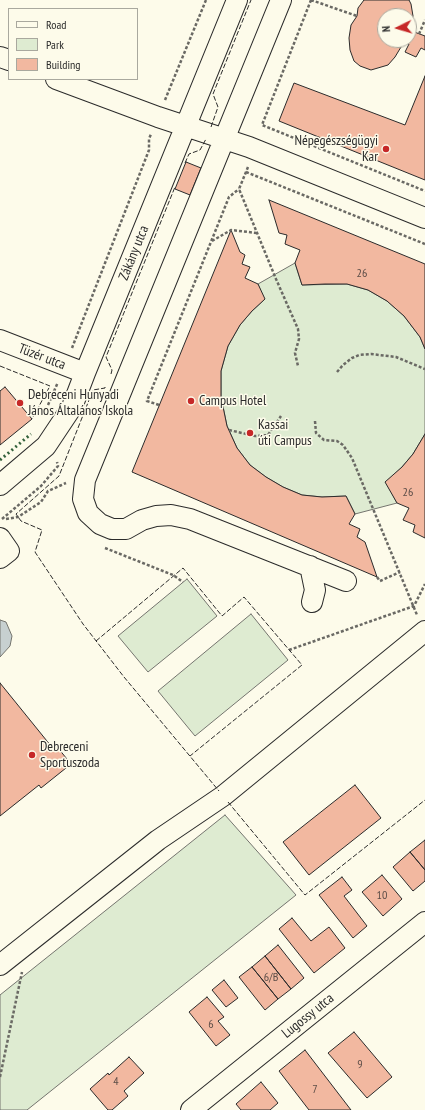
<!DOCTYPE html>
<html>
<head>
<meta charset="utf-8">
<style>
  body { margin:0 }
  #map { position:relative; width:425px; height:1110px; overflow:hidden; background:#fdfbea; font-family:"PT Sans Narrow",sans-serif }
  canvas { display:block }
  .legend { position:absolute; left:8px; top:8px; width:130px; height:72px; box-sizing:border-box; background:#fdfbea; border:1px solid #a9a89e; margin:0; padding:5px 7px; list-style:none; font-size:12px; color:#2b2b2b }
  .legend li { display:flex; align-items:center; gap:8px; height:20px }
  .legend b { width:20px; border:1px solid #a9a89e }
  .north { position:absolute; left:377px; top:8px; width:40px; height:40px; box-sizing:border-box; background:#fdfbea; border:1px solid #a9a89e; border-radius:50%; rotate:265deg; font-size:11px; font-weight:700; line-height:16px; text-align:center; color:#2b2b2b }
  .north::after { content:''; display:block; margin:auto; width:14px; height:18px; background:#c62828; clip-path:polygon(50% 0,100% 100%,50% 72%,0 100%) }
</style>
</head>
<body>
<div id="map">
<canvas width="425" height="1110"></canvas>
<ul class="legend">
<li><b style="height:5px;background:#fdfbea"></b>Road</li>
<li><b style="height:11px;background:#deebd1"></b>Park</li>
<li><b style="height:11px;background:#f2b8a0"></b>Building</li>
</ul>
<div class="north">N</div>
</div>
<script>
const c = document.querySelector('canvas').getContext('2d');
c.lineJoin = 'round';
function paint(path, color) { c.fillStyle = color; c.fill(path, 'evenodd'); }
const toPath = rows => new Path2D(rows.map(r => 'M' + r).join(''));
function stroke(path, color, width, dash) { c.strokeStyle = color; c.lineWidth = width; c.lineCap = dash ? 'butt' : 'round'; c.setLineDash(dash || []); c.stroke(path); }
function write(font, color, halo, rows, align = 'center') {
  c.font = font + ' "PT Sans Narrow",sans-serif'; c.lineWidth = 3; c.setLineDash([]); c.textBaseline = 'middle'; c.strokeStyle = halo; c.fillStyle = color; for (const [text, x, y, turn = 0] of rows) {
    c.save(); c.translate(x, y); c.rotate((+turn || 0) * Math.PI / 180); c.textAlign = isNaN(turn) ? turn : align; if (halo) c.strokeText(text, 0, 0); c.fillText(text, 0, 0); c.restore();
  }
}
const green = toPath([
  [295,263,302,285,347,284,368,290,387,301,404,316,420,337,425,349,425,434,413,454,402,467,386,482,397,503,355,514,346,496,322,497,302,495,283,487,266,477,250,465,237,448,227,426,221,397,221,371,228,346,240,325,252,311,264,300,258,284,295,263],
  [187,579,217,616,148,672,118,636,187,579],
  [251,614,288,660,195,736,158,691,251,614],
  [225,815,296,895,27,1110,0,1110,0,995,225,815]
]);
const water = toPath([
  [0,620,6,622,12,636,10,646,0,657,0,620]
]);
const building = toPath([
  [364,0,409,0,411,4,413,16,409,30,409,16,385,16,385,40,409,40,409,30,425,36,425,50,421,48,416,57,405,52,409,44,404,42,395,57,388,65,371,70,360,66,354,61,350,50,349,38,351,25,357,16,358,8,364,0],
  [425,76,425,180,279,121,294,83,405,125,425,76],
  [186,162,201,168,190,195,175,189,186,162],
  [269,200,425,264,425,349,420,337,404,316,387,301,368,290,347,284,325,284,302,285,295,263,300,250,285,244,287,235,279,233,269,200],
  [231,230,240,252,245,255,242,264,250,267,245,278,258,284,265,299,252,311,240,325,228,346,221,371,221,397,227,426,237,448,250,465,266,477,283,487,302,495,322,497,346,496,355,514,349,524,360,529,357,537,365,542,377,577,132,472,231,230],
  [5,387,32,419,0,445,0,391,5,387],
  [425,434,425,538,413,532,415,525,403,520,409,508,397,503,385,482,402,467,413,454,425,434],
  [0,683,51,746,54,743,71,764,41,788,39,785,0,816,0,683],
  [355,785,381,818,309,875,283,842,355,785],
  [425,840,425,870,410,852,425,840],
  [410,852,425,870,425,881,413,891,393,867,410,852],
  [382,875,402,899,383,916,362,892,382,875],
  [342,877,352,890,344,896,367,926,353,938,319,895,342,877],
  [292,918,311,941,329,927,345,948,314,973,279,929,292,918],
  [278,945,304,978,291,989,265,956,278,945],
  [265,956,291,989,278,999,252,967,265,956],
  [252,967,278,999,265,1010,239,977,252,967],
  [224,980,238,998,226,1007,212,990,224,980],
  [207,997,224,1017,218,1021,230,1035,216,1046,189,1012,207,997],
  [354,1032,392,1077,367,1098,328,1053,354,1032],
  [305,1050,351,1110,309,1110,279,1071,305,1050],
  [129,1057,144,1073,124,1091,128,1096,112,1110,108,1110,90,1089,108,1073,109,1075,129,1057],
  [261,1082,278,1103,270,1110,241,1110,236,1104,261,1082]
]);
const path = toPath([
  [311,0,262,125,425,191],
  [311,0,357,16],
  [419,34,425,20],
  [165,100,206,0],
  [248,167,239,189,276,279,298,329,299,339,295,353,298,366],
  [246,172,425,244],
  [212,241,231,230,257,233],
  [72,348,149,150,149,139,151,134],
  [337,372,343,365,352,358,359,355,371,354,396,357,425,369],
  [48,405,58,382],
  [159,405,147,401,229,197,239,189],
  [315,421,316,433,324,440,337,441,343,445,352,458,417,615],
  [229,430,255,436,268,435,281,416],
  [2,519,41,486,58,466,57,462],
  [6,519,18,517,41,502,48,491,66,483],
  [105,548,173,575,183,582],
  [377,577,380,581,400,572],
  [289,650,414,606,425,584],
  [0,1077,22,972]
]);
const minor = toPath([
  [281,0,85,480,83,499,88,513,100,524,112,529,126,529,142,520,156,516,171,515,190,519,346,581],
  [0,57,9,60],
  [56,79,158,117,249,147,425,218],
  [0,340,85,373],
  [0,485,46,446,72,407,85,373,237,0],
  [0,538,9,551,0,558],
  [310,566,315,590,312,602],
  [0,965,158,840,223,796,425,631],
  [191,1110,425,922]
]);
const hedge = toPath([
  [0,460,31,434]
]);
const fence = toPath([
  [211,127,218,107,213,94,251,0],
  [185,163,189,154,200,150,206,139],
  [0,366,50,386,32,419],
  [111,374,112,370,106,357,175,187],
  [105,387,105,388,93,390,59,476,16,514,21,521,42,530,35,552,83,624,124,677,219,791],
  [96,641,183,568,222,616,244,597,302,665,190,756],
  [228,802,305,895,425,800]
]);
const markers = [
  [386,149,4,"#c62828"],
  [191,401,4,"#c62828"],
  [20,403,4,"#c62828"],
  [250,433,4,"#c62828"],
  [32,755,4,"#c62828"]
];
const numberNames = [
  ["26",362,274],
  ["26",408,493],
  ["10",382,896],
  ["6/B",271,978],
  ["6",211,1025],
  ["9",360,1065],
  ["4",116,1082],
  ["7",315,1090]
];
const poiNames = [
  ["Népegészségügyi",378,141,"right"],
  ["Kar",378,157,"right"],
  ["Debreceni Hunyadi",28,395],
  ["János Általános Iskola",28,411],
  ["Campus Hotel",199,401],
  ["Kassai",258,425],
  ["úti Campus",258,441],
  ["Debreceni",40,747],
  ["Sportuszoda",40,763]
];
const streetNames = [
  ["Zákány utca",134,253,-68],
  ["Tüzér utca",42,357,21],
  ["Lugossy utca",308,1016,-39]
];
paint(green, '#deebd1');
stroke(green, '#74746e', 1);
paint(water, '#c7d0d0');
stroke(water, '#74746e', 1);
paint(building, '#f2b8a0');
stroke(building, '#2b2b2b', 1);
stroke(minor, '#2b2b2b', 22);
stroke(path, '#6a6964', 2.5, [3, 2]);
stroke(minor, '#fdfbea', 20);
stroke(hedge, '#34623c', 3, [2, 3]);
stroke(fence, '#2b2b2b', 1, [5, 2]);
for (const [x, y, r, color] of markers) { const dot = new Path2D(); dot.arc(x, y, r, 0, 2 * Math.PI); c.fillStyle = color; c.fill(dot); stroke(dot, '#fdfbea', 1.5); }
write('12px', '#5d4e48', null, numberNames);
write('14px', '#2b2b2b', '#fdfbea', poiNames, 'left');
write('14px', '#2b2b2b', '#fdfbea', streetNames);
</script>
</body>
</html>
